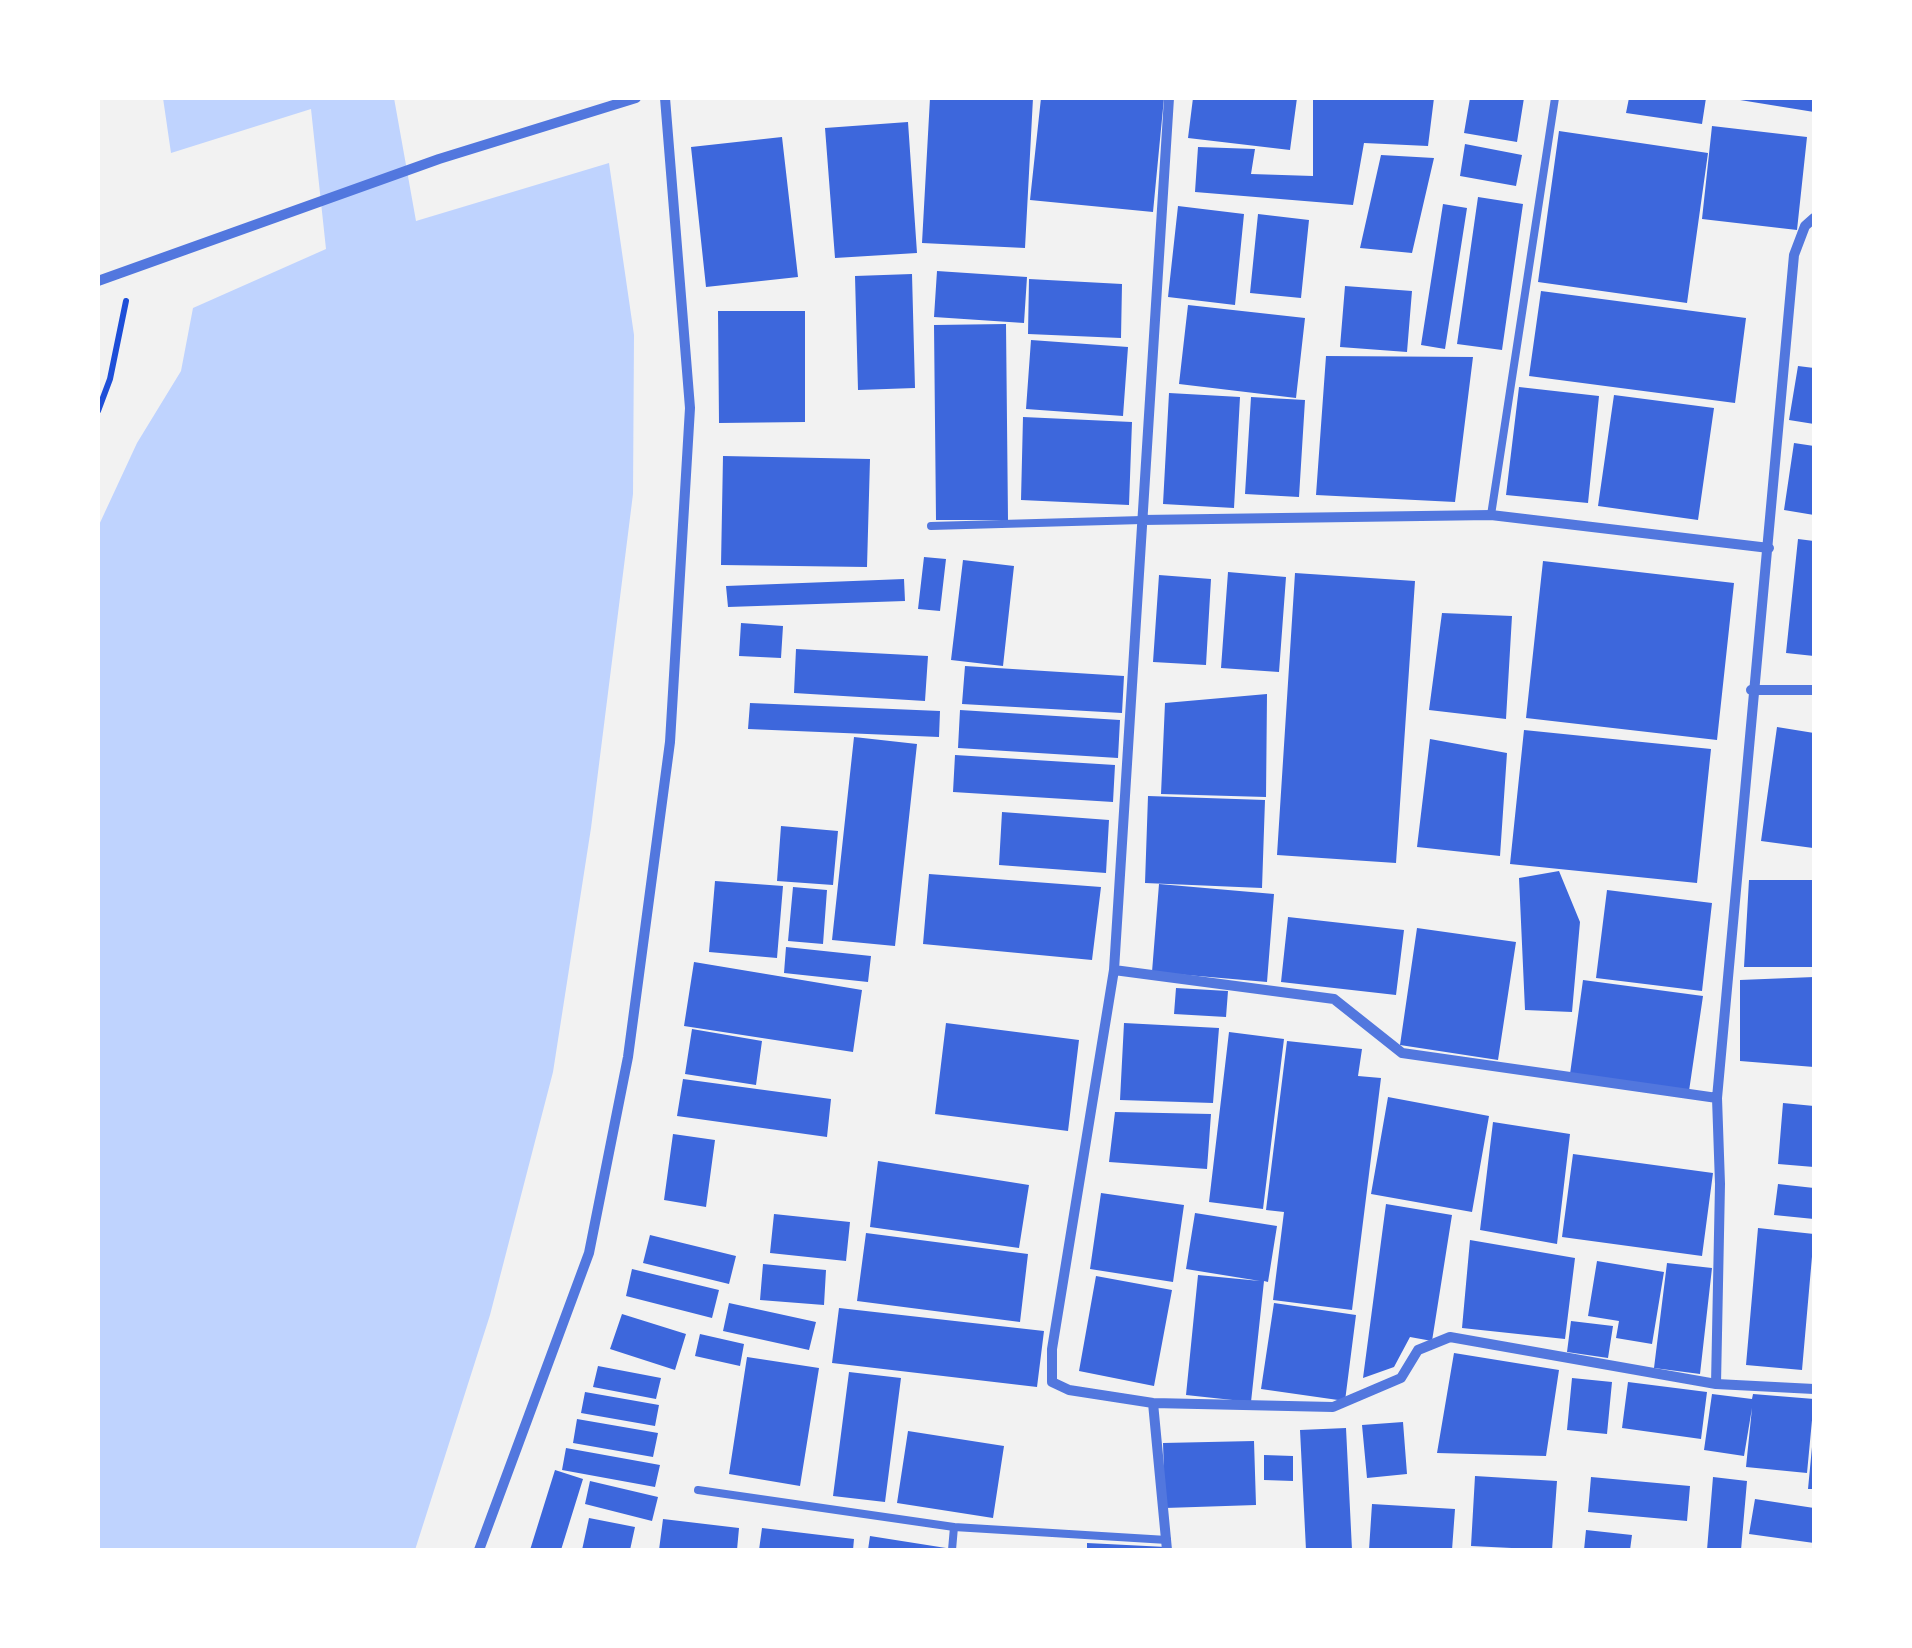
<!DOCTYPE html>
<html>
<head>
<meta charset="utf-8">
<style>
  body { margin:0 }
  #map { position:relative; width:1912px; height:1648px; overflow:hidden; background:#f2f2f2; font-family:"IBM Plex Serif",serif }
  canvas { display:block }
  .frame { position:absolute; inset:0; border:100px solid #fff; pointer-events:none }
</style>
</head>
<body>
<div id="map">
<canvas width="1912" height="1648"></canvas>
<div class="frame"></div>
</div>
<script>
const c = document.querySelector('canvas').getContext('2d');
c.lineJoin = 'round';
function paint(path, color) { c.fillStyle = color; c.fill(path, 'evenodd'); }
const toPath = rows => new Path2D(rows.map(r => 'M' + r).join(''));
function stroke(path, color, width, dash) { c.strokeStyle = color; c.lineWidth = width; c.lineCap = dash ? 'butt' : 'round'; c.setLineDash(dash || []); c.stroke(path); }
const water = toPath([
  [163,98,394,98,416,221,609,163,634,335,633,494,591,828,553,1072,490,1315,415,1550,98,1550,98,527,137,443,181,371,193,308,326,249,311,109,171,153]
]);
const building = toPath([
  [930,98,1033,98,1025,248,922,243],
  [1041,98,1164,98,1153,212,1030,200],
  [1193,98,1297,98,1290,150,1188,138],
  [1313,98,1434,98,1428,146,1364,143,1353,205,1195,192,1198,147,1255,149,1251,174,1313,176],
  [1470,98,1524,98,1517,142,1464,133],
  [1629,98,1706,98,1702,124,1626,113],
  [1740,98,1814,98,1814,112,1740,100],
  [908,122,917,253,835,258,825,128],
  [1712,126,1807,137,1797,230,1702,219],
  [1559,131,1708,153,1687,303,1538,282],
  [782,137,798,277,706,287,691,147],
  [1465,144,1522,155,1516,186,1460,176],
  [1381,155,1434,158,1412,253,1360,248],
  [1478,197,1523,204,1502,350,1457,344],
  [1443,204,1467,208,1445,349,1421,345],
  [1178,206,1244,214,1235,305,1168,297],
  [1258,214,1309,220,1301,298,1250,293],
  [937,271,1027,277,1024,323,934,317],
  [912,274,915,388,858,390,855,276],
  [1029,279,1122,284,1121,338,1028,334],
  [1345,286,1412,291,1407,352,1340,347],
  [1541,291,1746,318,1735,403,1529,376],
  [1188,305,1305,318,1296,398,1179,384],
  [718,311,805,311,805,422,719,423],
  [1006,324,1008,520,936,520,934,325],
  [1031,340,1128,347,1123,416,1026,409],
  [1326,356,1473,357,1455,502,1316,495],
  [1798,366,1814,368,1814,424,1789,420],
  [1519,387,1599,396,1588,503,1506,495],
  [1169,393,1240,397,1234,508,1163,504],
  [1614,395,1714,408,1698,520,1598,506],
  [1251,397,1305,400,1299,497,1245,494],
  [1023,417,1132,422,1129,505,1021,500],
  [1794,443,1814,446,1814,515,1784,510],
  [723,456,870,459,867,567,721,565],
  [1798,539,1814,541,1814,656,1786,653],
  [924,557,946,559,940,611,918,609],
  [963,560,1014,566,1003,666,951,660],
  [1543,561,1734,583,1717,740,1526,718],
  [1228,572,1286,577,1279,672,1221,668],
  [1295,573,1415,581,1396,863,1277,855],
  [1159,575,1211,579,1206,665,1153,662],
  [904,579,905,601,728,607,726,586],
  [1442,613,1512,616,1506,719,1429,710],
  [741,623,783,626,781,658,739,656],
  [796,649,928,656,925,701,794,693],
  [965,666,1124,676,1122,713,962,704],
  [1267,694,1266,797,1161,794,1165,703],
  [750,703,940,711,939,737,748,729],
  [960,710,1120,720,1118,758,958,748],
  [1777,727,1814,733,1813,848,1761,841],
  [1524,730,1711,749,1697,883,1510,864],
  [854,737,917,744,895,946,832,940],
  [1430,739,1507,753,1500,856,1417,847],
  [955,755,1115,765,1113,802,953,792],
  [1148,796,1265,800,1262,888,1145,883],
  [1002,812,1109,820,1106,873,999,865],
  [781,826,838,831,833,885,777,881],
  [1559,871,1580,922,1572,1012,1525,1010,1519,878],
  [929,874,1101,887,1092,960,923,944],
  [1749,880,1814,880,1814,967,1744,967],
  [715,881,783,886,777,958,709,952],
  [1159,884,1274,894,1267,982,1152,972],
  [793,887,827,890,823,944,788,941],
  [1607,890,1712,903,1702,991,1596,978],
  [1288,917,1404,930,1396,995,1281,982],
  [1417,928,1516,942,1498,1060,1400,1045],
  [786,947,871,956,868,982,784,973],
  [694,962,862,990,853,1052,684,1026],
  [1814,977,1814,1067,1740,1061,1740,980],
  [1583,980,1703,996,1689,1091,1570,1074],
  [1176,988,1228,991,1226,1017,1174,1014],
  [946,1023,1079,1040,1068,1131,935,1114],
  [1124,1023,1219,1028,1213,1103,1120,1100],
  [692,1029,762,1041,756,1085,685,1074],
  [1229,1032,1284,1039,1263,1209,1209,1202],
  [1287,1041,1362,1049,1358,1076,1381,1078,1352,1310,1273,1300,1284,1212,1266,1210],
  [683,1079,831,1099,827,1137,677,1116],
  [1388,1097,1489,1116,1472,1212,1371,1194],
  [1783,1103,1814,1106,1814,1167,1778,1164],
  [1115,1112,1211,1114,1207,1169,1109,1162],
  [1493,1122,1570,1134,1557,1244,1480,1230],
  [673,1134,715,1140,706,1207,664,1200],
  [1573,1154,1713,1173,1702,1256,1562,1237],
  [878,1161,1029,1185,1019,1248,870,1227],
  [1778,1184,1814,1188,1814,1219,1774,1215],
  [1101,1193,1184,1205,1173,1282,1090,1269],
  [1386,1204,1452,1215,1432,1341,1410,1337,1394,1367,1363,1378],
  [1195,1213,1277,1226,1268,1282,1264,1281,1251,1402,1186,1395,1198,1275,1260,1281,1186,1269],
  [774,1214,850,1222,846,1261,770,1253],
  [1758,1228,1814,1234,1802,1370,1746,1365],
  [866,1233,1028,1254,1020,1322,857,1301],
  [650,1235,736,1256,729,1284,643,1263],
  [1470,1240,1575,1258,1565,1339,1462,1328],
  [1597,1261,1664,1272,1652,1344,1616,1338,1619,1321,1588,1316],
  [1667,1263,1712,1268,1700,1374,1654,1368],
  [763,1264,826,1270,824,1305,760,1300],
  [632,1269,719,1290,712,1318,626,1296],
  [1096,1276,1172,1290,1154,1386,1079,1371],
  [729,1303,816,1322,809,1350,723,1331],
  [1274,1303,1356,1315,1345,1401,1261,1389],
  [839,1308,1044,1331,1037,1387,832,1363],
  [622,1314,686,1334,675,1370,610,1349],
  [1571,1321,1613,1326,1608,1358,1567,1352],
  [700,1334,744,1344,740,1366,695,1356],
  [1454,1353,1559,1370,1546,1456,1437,1453],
  [747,1357,819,1368,800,1486,729,1474],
  [598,1366,661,1378,656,1399,593,1387],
  [849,1372,901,1378,885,1502,833,1496],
  [1572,1378,1612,1382,1607,1434,1567,1430],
  [1628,1382,1707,1392,1701,1439,1622,1428],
  [585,1392,659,1405,655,1426,581,1413],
  [1712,1394,1752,1399,1753,1394,1814,1399,1807,1473,1746,1467,1752,1408,1744,1456,1704,1450],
  [577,1419,658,1433,653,1457,573,1443],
  [1403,1422,1407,1474,1367,1478,1362,1425],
  [1346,1428,1352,1550,1306,1550,1300,1430],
  [908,1431,1004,1446,993,1518,897,1503],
  [1254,1441,1256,1505,1165,1508,1163,1443],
  [1812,1447,1814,1447,1814,1489,1808,1489],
  [566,1448,660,1465,655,1487,562,1470],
  [1264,1455,1293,1456,1293,1481,1264,1480],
  [555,1470,583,1479,561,1550,530,1550],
  [1475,1476,1557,1481,1552,1550,1471,1546],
  [1591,1477,1690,1486,1687,1521,1588,1512],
  [1713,1477,1747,1481,1741,1550,1707,1550],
  [590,1481,658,1497,652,1521,585,1504],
  [1755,1499,1814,1508,1814,1543,1749,1534],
  [1372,1504,1455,1509,1452,1550,1369,1550],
  [589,1518,635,1527,630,1550,582,1550],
  [663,1519,739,1528,737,1550,659,1550],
  [762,1528,854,1539,853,1550,759,1550],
  [1586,1530,1632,1535,1630,1550,1584,1550],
  [870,1536,946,1548,946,1550,868,1550],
  [1087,1543,1166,1547,1166,1550,1087,1550]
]);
const path = toPath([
  [98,411,110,379,126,301]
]);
const service = toPath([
  [1491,515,1555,98],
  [931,526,1142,520],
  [698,1490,954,1527],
  [952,1550,954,1527,1167,1540]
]);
const minor = toPath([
  [1169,98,1114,970,1052,1349,1052,1382,1069,1390,1153,1403,1333,1407,1401,1378,1418,1350,1450,1337,1716,1384],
  [1814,218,1805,226,1794,255,1717,1098,1720,1184,1716,1384,1814,1389],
  [98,281,439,159,636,98],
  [1142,520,1491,515,1769,548],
  [1751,690,1814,690],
  [1114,970,1334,999,1402,1053,1717,1098],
  [1153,1403,1167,1550],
  [479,1550,589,1253,628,1057,670,742,690,408,665,98]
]);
paint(water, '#bfd3fe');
paint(building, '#3d67dc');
stroke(path, '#1d4ed8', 6);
stroke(service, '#5277de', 8);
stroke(minor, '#5277de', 10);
</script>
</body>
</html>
